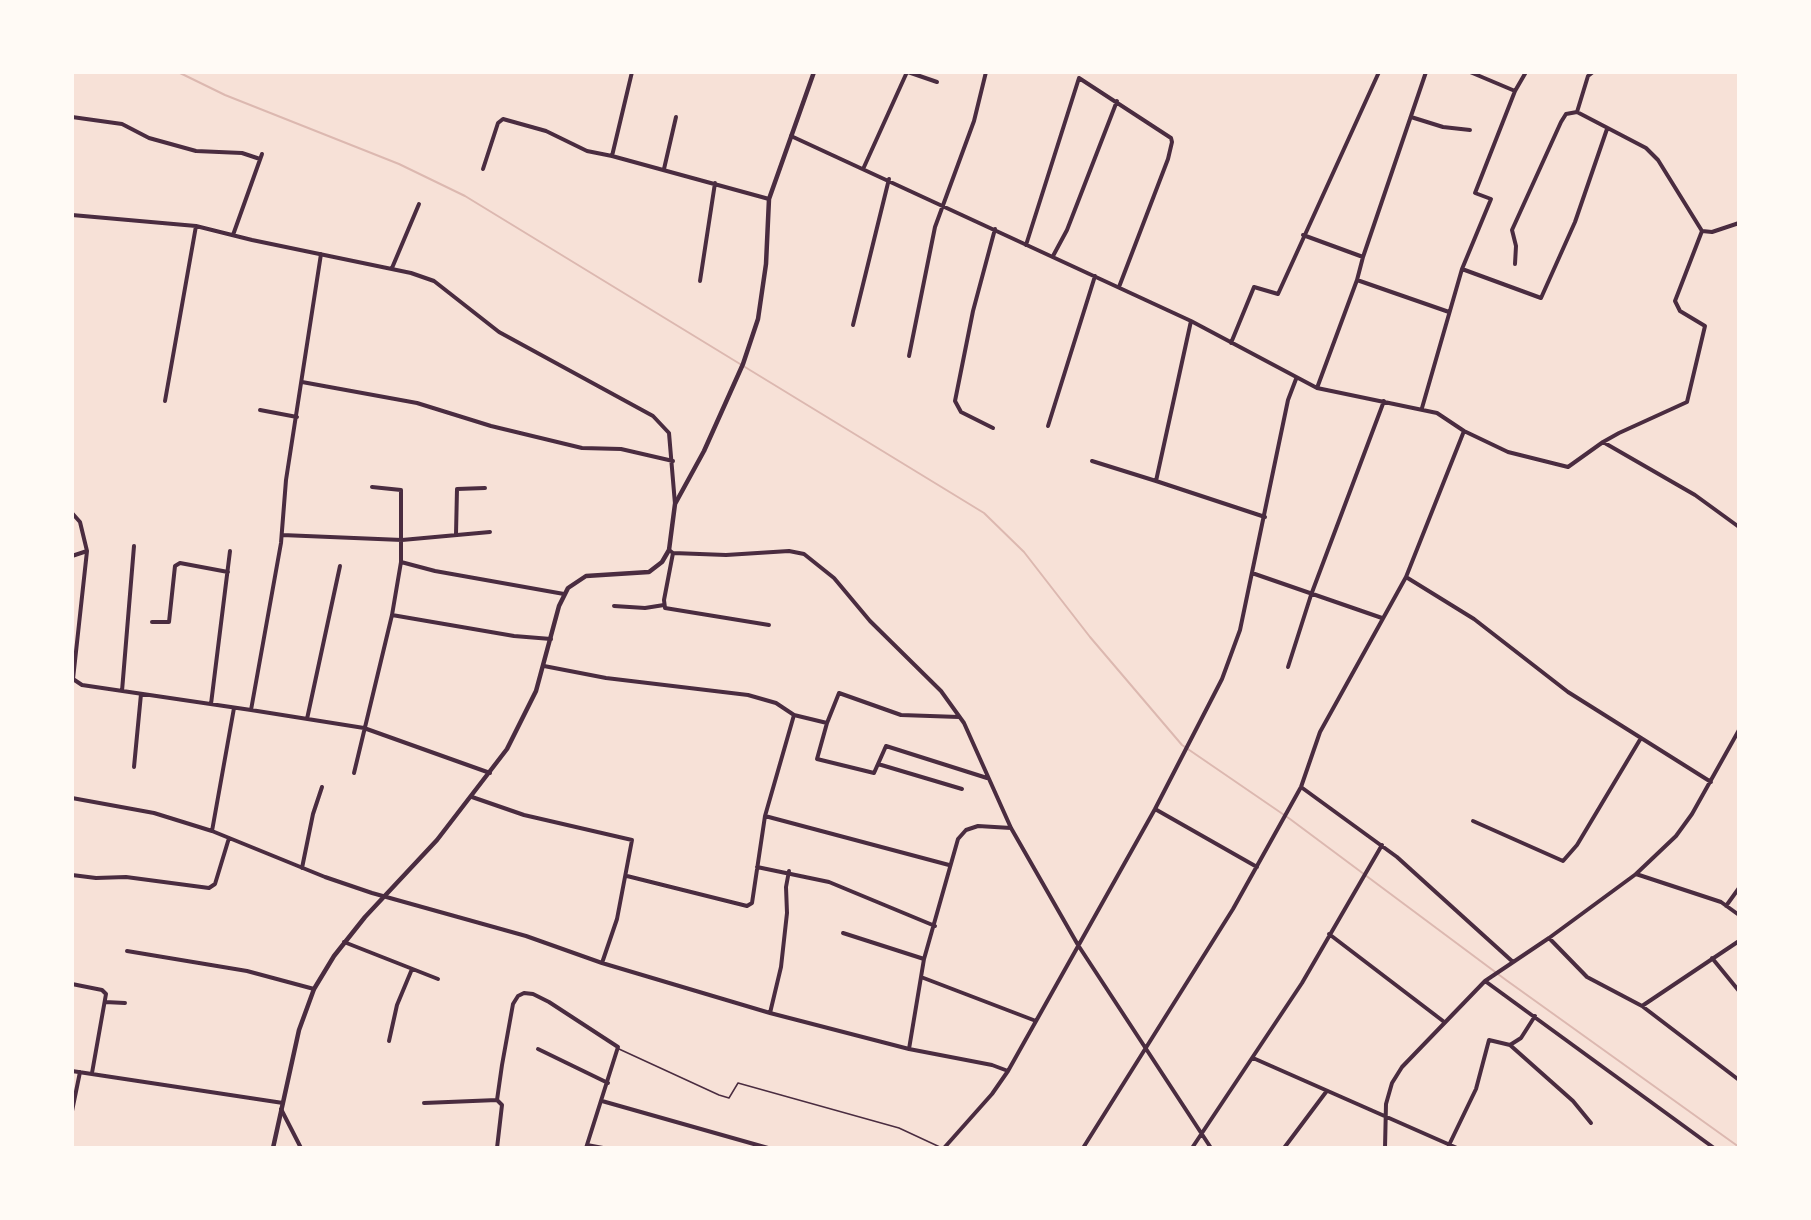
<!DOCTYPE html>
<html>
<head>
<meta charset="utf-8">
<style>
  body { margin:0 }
  #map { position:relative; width:1811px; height:1220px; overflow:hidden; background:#f7e1d7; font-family:Raleway,sans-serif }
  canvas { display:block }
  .frame { position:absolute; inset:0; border:74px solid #fffaf5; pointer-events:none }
</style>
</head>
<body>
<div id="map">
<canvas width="1811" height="1220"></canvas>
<div class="frame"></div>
</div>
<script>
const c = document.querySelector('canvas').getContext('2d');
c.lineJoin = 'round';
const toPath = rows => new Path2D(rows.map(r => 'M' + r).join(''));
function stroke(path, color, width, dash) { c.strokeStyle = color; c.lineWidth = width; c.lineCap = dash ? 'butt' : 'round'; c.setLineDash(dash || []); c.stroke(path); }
const stream = toPath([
  [178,72,225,95,399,164,465,196,984,513,1024,552,1090,637,1182,745,1290,819,1506,980,1739,1147]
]);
const service = toPath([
  [619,1049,719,1095,729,1098,738,1083,899,1128,942,1148]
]);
const minor = toPath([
  [632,72,612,156,769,199],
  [908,72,937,82],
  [1470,72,1515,91],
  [1593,72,1588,76,1577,112,1646,148,1658,160,1702,231,1712,232,1739,223],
  [72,117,122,124,149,138,196,151,242,153,260,159],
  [1411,117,1443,127,1470,130],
  [791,136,1191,321,1317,388,1437,413,1464,431,1508,452,1568,467,1603,442,1695,495,1739,527],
  [864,167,907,72],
  [483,169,498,123,503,119,546,131,587,151,612,156],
  [664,169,676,117],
  [72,215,196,226,252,240,411,273,434,281,499,332,653,416,669,433,675,504],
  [233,235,262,154],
  [1303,235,1363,257,1357,280,1317,388],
  [1026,245,1079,78,1171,138,1172,142,1168,159,1119,287],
  [321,254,286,480,281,543,251,710,364,728,490,773],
  [1053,256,1067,230,1117,101],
  [1363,257,1426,72],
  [1515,264,1516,246,1512,230,1561,122,1566,114,1577,112],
  [392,268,419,204],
  [1462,269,1541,298,1575,222,1607,129],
  [1357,280,1449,312],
  [700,281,715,183],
  [1191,321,1156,481,1265,517],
  [853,325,889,179],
  [1231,343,1254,287,1278,294,1379,72],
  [909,356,935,227,974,121,986,72],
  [302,382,417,403,491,426,582,448,621,449,673,461],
  [165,401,196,226],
  [1422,408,1462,269,1491,199,1475,193,1515,91,1526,72],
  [260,410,297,417],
  [1048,426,1095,276],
  [993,428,961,412,955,401,973,311,995,229],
  [1603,442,1619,433,1687,402,1705,326,1680,311,1675,301,1702,231],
  [1092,461,1156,481],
  [72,513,80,522,87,551,73,679,82,685,251,710],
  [456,534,457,489,485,488],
  [282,535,402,540,490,532],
  [669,550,673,553,726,555,789,551,804,554,834,578,870,621,941,691,964,723,1011,828,1078,945,1211,1148],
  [673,553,664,600,665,608,769,625],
  [72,556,87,551],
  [401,562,435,571,564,594],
  [1252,573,1382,618],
  [1406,577,1474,619,1568,692,1711,782],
  [614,606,645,608,664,605],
  [392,615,514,636,551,639],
  [152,622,169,622,175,566,180,563,228,572],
  [544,666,606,678,748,695,776,703,794,715,765,816,752,903,747,906,627,876],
  [1288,667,1311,595,1384,401],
  [122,691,134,546],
  [211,704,230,551],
  [794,715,827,723,839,693,901,715,959,717],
  [307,719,340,566],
  [827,723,817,759,874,773,886,746,987,778],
  [878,764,962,789],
  [134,767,141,694],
  [354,773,392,615,401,562,401,490,372,487],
  [1301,787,1397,857,1513,962],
  [472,797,524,815,632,840,617,919,602,963],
  [72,798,154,813,212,831,325,877,372,893,526,936,602,963,770,1013,909,1049],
  [1155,809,1257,867],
  [765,816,949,865],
  [1473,821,1563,861,1577,845,1641,738],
  [212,831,234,708],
  [757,867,829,882,935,926],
  [302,868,313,814,322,787],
  [1636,874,1721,902,1739,915],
  [72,875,96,878,126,877,209,888,215,884,229,838],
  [1726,906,1739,888],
  [843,933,924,959],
  [1329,934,1443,1021],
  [1549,938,1587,977,1642,1006,1739,1080],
  [344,942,438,979],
  [127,951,247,971,314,989],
  [1712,958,1739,991],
  [921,977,1036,1021],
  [1485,981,1714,1148],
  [72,984,102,990,106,994,92,1073],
  [105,1002,125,1003],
  [1642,1006,1739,941],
  [770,1013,781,967,787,913,786,887,789,871],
  [389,1041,397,1005,412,969],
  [1510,1045,1521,1038,1535,1016],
  [538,1049,608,1083],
  [1253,1058,1457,1148],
  [72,1071,283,1103],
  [1008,1071,992,1065,909,1049,924,959,958,839,966,830,978,826,1011,828],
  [602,1101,768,1148],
  [424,1103,497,1100],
  [281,1109,301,1148],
  [72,1111,80,1072],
  [587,1145,603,1148],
  [1449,1145,1476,1089,1489,1040,1510,1045,1573,1101,1591,1123],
  [497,1148,502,1105,497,1100,502,1065,513,1004,518,996,524,993,533,994,549,1002,618,1047,586,1148],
  [944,1148,992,1094,1008,1071,1155,809,1222,679,1240,630,1288,400,1296,379],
  [1083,1148,1233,909,1301,787,1320,732,1406,577,1464,431],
  [1192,1148,1302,983,1382,845],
  [1284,1148,1326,1092],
  [1385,1148,1386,1104,1392,1083,1402,1067,1485,981,1549,938,1636,874,1676,836,1692,814,1739,730]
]);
const tertiary = toPath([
  [273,1148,299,1030,314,989,334,956,365,917,437,840,507,749,536,691,559,606,568,588,586,576,649,572,662,562,669,550,675,504,704,451,743,364,758,319,766,264,769,199,814,72]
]);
stroke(stream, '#dcb8b0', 2);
stroke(service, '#4a2c40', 1.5);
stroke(minor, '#4a2c40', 4);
stroke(tertiary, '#4a2c40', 4.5);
</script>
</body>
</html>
